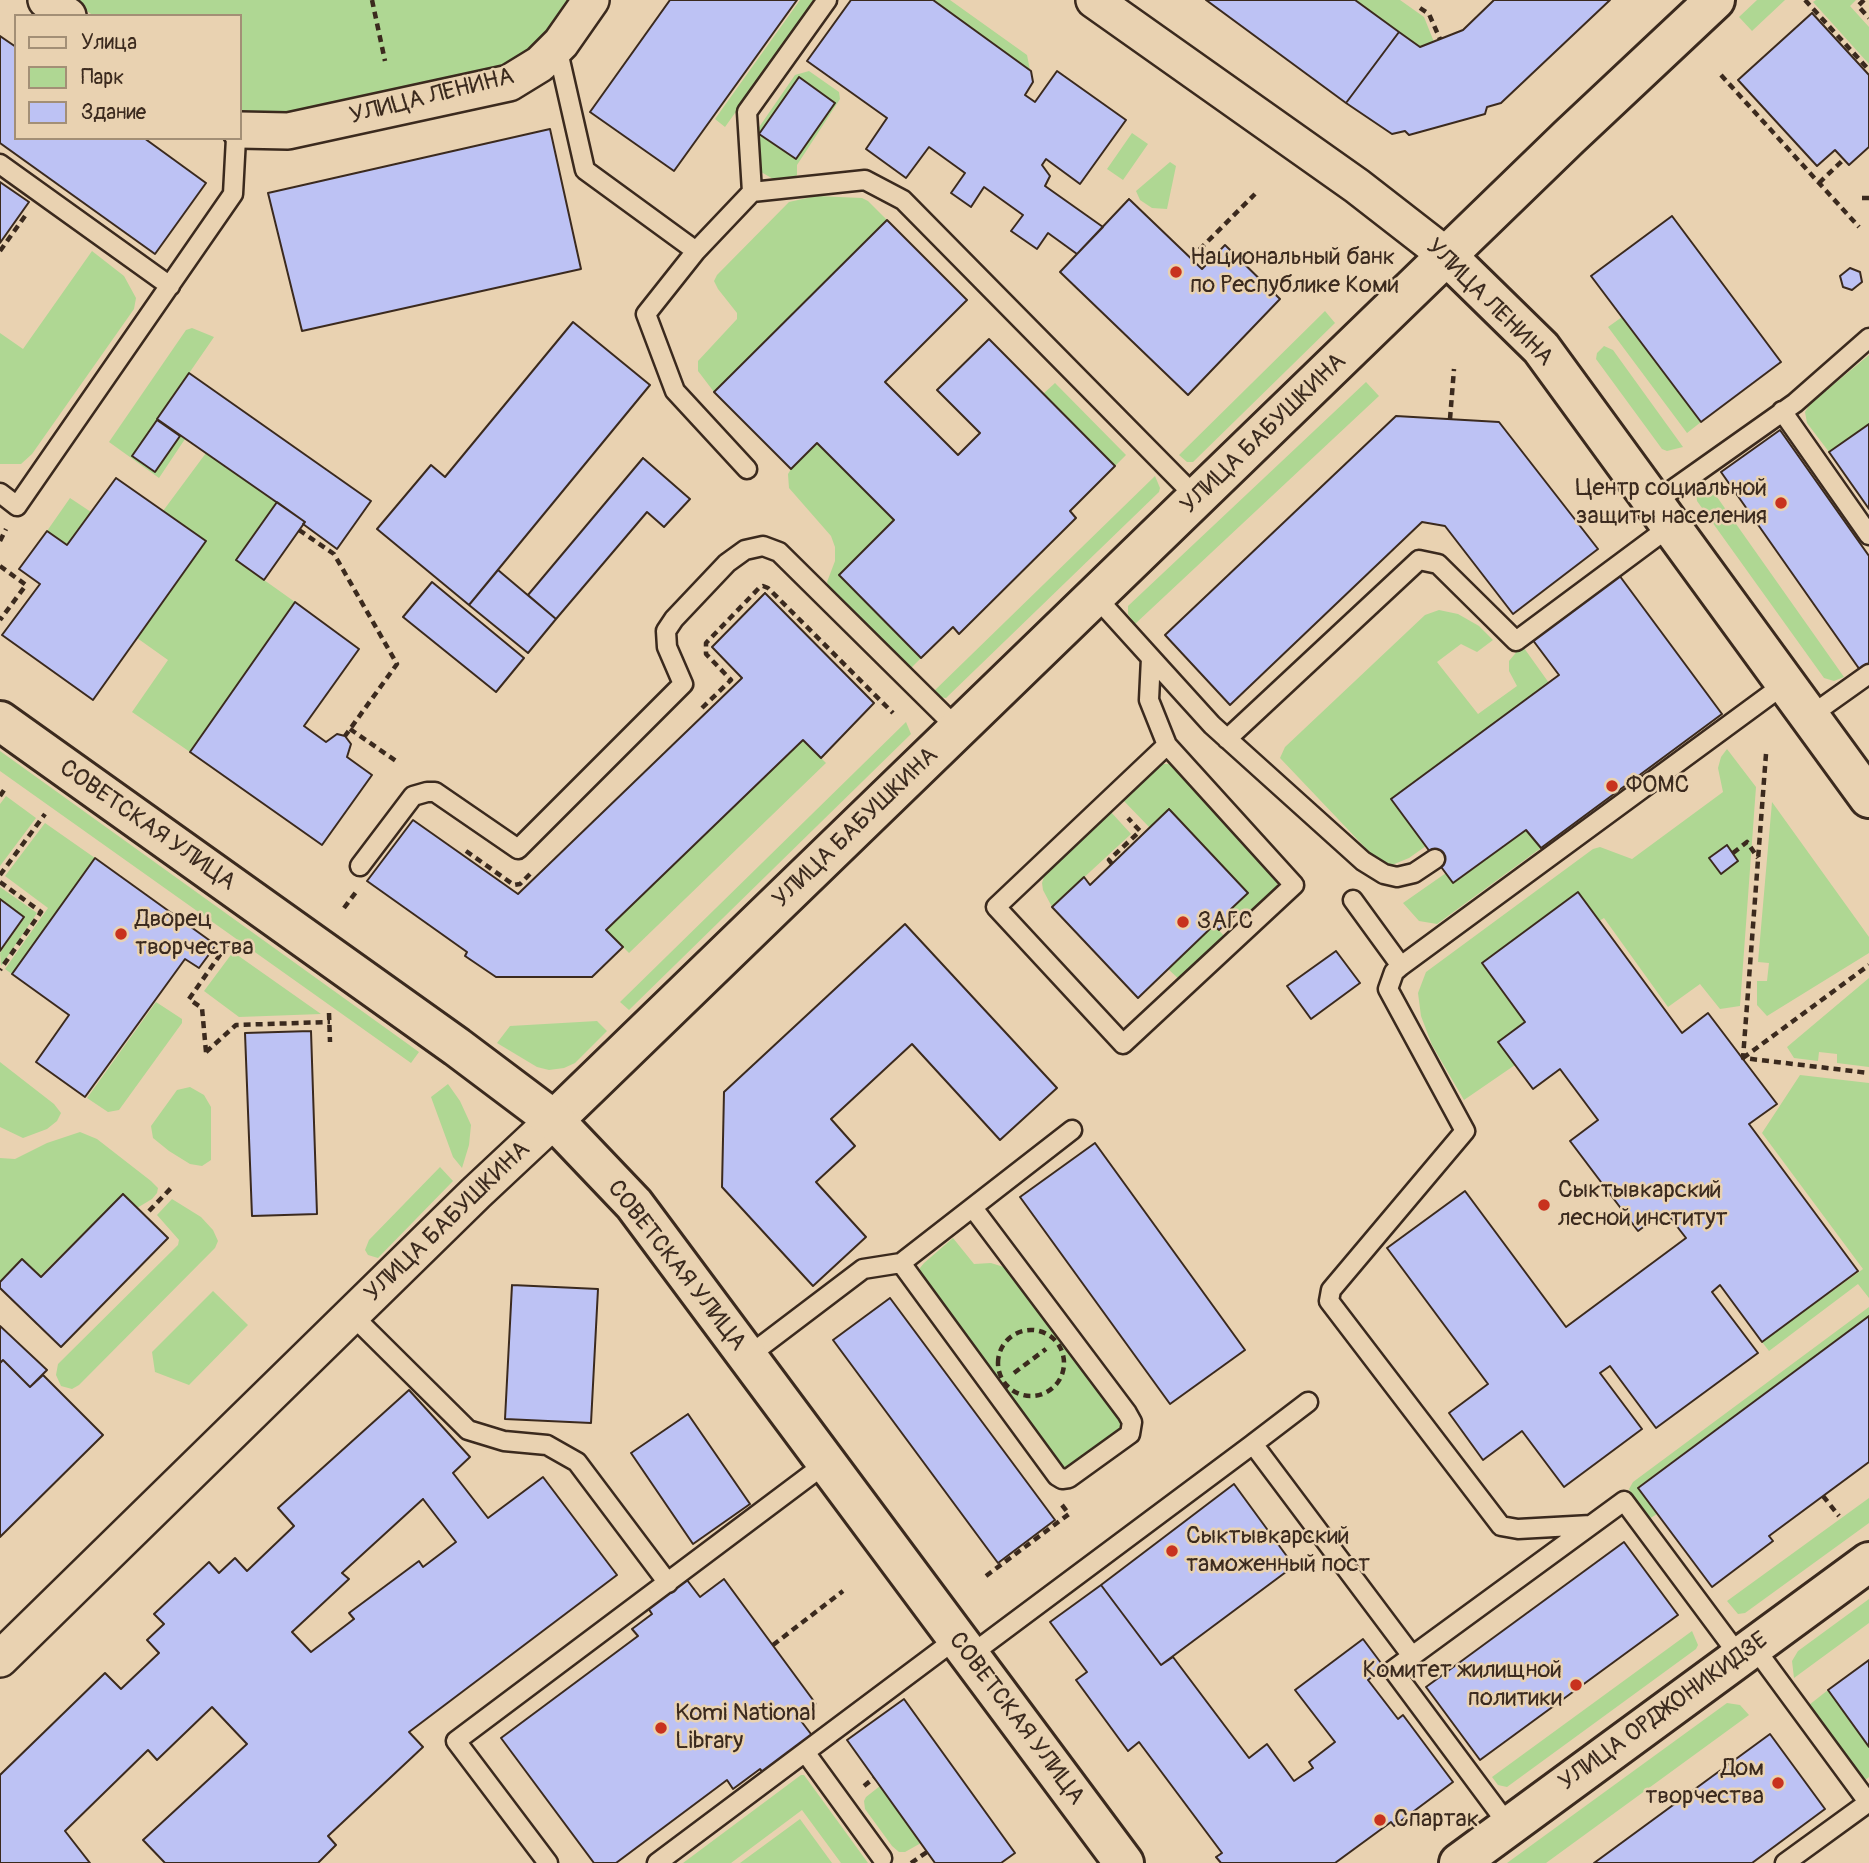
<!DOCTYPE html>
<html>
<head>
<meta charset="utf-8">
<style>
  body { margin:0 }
  #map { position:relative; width:1869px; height:1863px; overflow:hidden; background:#e9d2b1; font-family:Pangolin,sans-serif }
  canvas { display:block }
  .legend { position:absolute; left:14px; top:14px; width:228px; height:126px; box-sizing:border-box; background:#e9d2b1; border:2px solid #a38f76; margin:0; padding:9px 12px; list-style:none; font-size:21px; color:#3b2a1e }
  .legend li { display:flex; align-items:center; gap:14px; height:35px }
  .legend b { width:35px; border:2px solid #a38f76 }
</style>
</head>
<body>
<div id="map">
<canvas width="1869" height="1863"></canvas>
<ul class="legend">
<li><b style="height:9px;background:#e9d2b1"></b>Улица</li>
<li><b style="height:19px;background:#afd793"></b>Парк</li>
<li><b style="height:19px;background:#bdc2f4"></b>Здание</li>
</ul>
</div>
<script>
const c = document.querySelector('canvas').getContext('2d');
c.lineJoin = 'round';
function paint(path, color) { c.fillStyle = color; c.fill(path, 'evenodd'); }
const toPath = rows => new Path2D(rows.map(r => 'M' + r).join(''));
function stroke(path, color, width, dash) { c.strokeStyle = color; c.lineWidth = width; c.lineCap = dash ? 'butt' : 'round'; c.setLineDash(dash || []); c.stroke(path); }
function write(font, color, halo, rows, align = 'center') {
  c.font = font + ' Pangolin,sans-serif'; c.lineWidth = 5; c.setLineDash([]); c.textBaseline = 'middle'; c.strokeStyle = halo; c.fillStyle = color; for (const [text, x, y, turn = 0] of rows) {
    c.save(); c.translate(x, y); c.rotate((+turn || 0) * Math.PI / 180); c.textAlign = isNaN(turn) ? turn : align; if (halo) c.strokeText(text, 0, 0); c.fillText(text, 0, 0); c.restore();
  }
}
const green = toPath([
  [71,0,576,0,553,34,507,67,275,115,240,113,240,16,94,16],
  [800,0,816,0,725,127,715,119],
  [933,0,950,0,1027,55,1030,70],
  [1355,0,1400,0,1424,17,1434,42,1420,47],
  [1757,0,1785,0,1752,31,1739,17],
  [1816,0,1856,0,1850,6,1869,27,1869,64,1813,2],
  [809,71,839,92,840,99,797,165,797,175,793,179,780,183,756,169,753,136,795,75],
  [1132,133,1148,144,1123,180,1107,169],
  [1170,162,1176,166,1167,209,1152,208,1140,200,1136,191],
  [816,196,862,198,868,201,887,220,714,392,698,371,698,361,737,319,737,313,718,289,714,281,717,275,789,202],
  [92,251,124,276,136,298,134,309,32,454,21,464,0,464,0,333,23,349],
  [1325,311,1335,323,1193,462,1187,462,1179,455],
  [1622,317,1701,422,1687,433,1608,327],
  [192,328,214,337,132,456,155,472,180,436,185,439,159,478,109,442,186,330],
  [1604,346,1613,350,1683,447,1667,451,1662,449,1596,359,1597,353],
  [1869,355,1869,424,1829,452,1807,423,1805,412,1810,404],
  [1366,382,1379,396,1135,624,1128,614,1128,606],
  [1055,383,1126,455,1115,466,1043,394],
  [817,443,894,520,921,658,909,670,831,591,827,582,835,561,835,547,831,536,789,488,788,474,791,469],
  [206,453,277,502,236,560,295,602,190,752,132,712,168,660,137,638,163,511],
  [1155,476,1160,488,1159,492,946,698,938,697,932,693],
  [1705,480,1844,677,1834,681,1824,678,1697,501,1696,491],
  [70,498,91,512,67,545,47,531],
  [1439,610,1458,614,1479,626,1493,640,1477,652,1461,644,1437,662,1478,714,1517,686,1509,671,1509,661,1519,649,1524,648,1549,683,1426,846,1409,858,1392,865,1376,859,1280,758,1285,747,1425,615],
  [906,722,911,734,629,1010,620,1002],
  [803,740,826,763,629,953,606,930],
  [1727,749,1756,787,1740,1006,1720,1009,1700,984,1668,1007,1604,918,1599,921,1578,892,1482,963,1525,1022,1498,1042,1515,1065,1464,1100,1432,1045,1421,1016,1418,993,1426,972,1593,849,1600,847,1632,859,1723,792,1718,768,1721,757],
  [0,751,419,1052,411,1063,0,771],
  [1159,764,1170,764,1277,879,1277,890,1244,921,1231,909,1248,893,1170,810,1150,828,1122,799],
  [6,796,36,818,0,866,0,804],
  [1772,802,1869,937,1869,953,1767,1016,1757,1005,1757,981,1767,981,1769,963,1758,962],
  [1110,811,1131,834,1052,907,1043,890,1042,883,1046,871],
  [45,823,95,858,12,974,5,969,48,908,5,876],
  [1526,830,1541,848,1437,924,1419,921,1403,903,1446,873,1454,883],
  [0,887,37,913,1,966,0,953,25,917,0,898],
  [1214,925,1227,939,1182,982,1168,969],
  [233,952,321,1014,239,1017,204,991],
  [1869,978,1869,1067,1837,1063,1837,1054,1819,1052,1818,1061,1794,1058,1787,1047],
  [156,1002,182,1019,182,1023,119,1110,108,1112,87,1098],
  [597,1021,607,1031,575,1063,564,1068,549,1070,537,1067,497,1043,510,1026],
  [0,1062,54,1104,61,1113,57,1121,47,1129,23,1138,0,1127],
  [1800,1075,1869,1083,1869,1298,1858,1284,1769,1351,1762,1342,1863,1269,1762,1133],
  [448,1084,460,1101,471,1125,469,1145,462,1168,453,1157,431,1097],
  [190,1087,204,1095,211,1107,211,1160,202,1166,190,1164,169,1151,153,1138,151,1126,177,1090],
  [80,1132,97,1139,151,1181,158,1188,157,1193,152,1199,137,1208,123,1194,40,1276,22,1259,0,1282,0,1158,15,1159,47,1143],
  [440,1167,453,1181,378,1258,368,1255,365,1250,369,1240],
  [172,1199,201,1217,213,1230,218,1241,215,1248,79,1385,72,1389,61,1386,56,1375,58,1364,178,1245,179,1240,157,1215],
  [953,1238,974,1264,991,1263,1010,1269,1119,1412,1124,1425,1121,1431,1065,1470,1061,1469,920,1278,920,1268,924,1263],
  [213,1291,248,1325,189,1385,155,1372,152,1352],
  [1869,1307,1869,1316,1638,1487,1657,1514,1649,1519,1631,1495,1629,1489,1633,1482],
  [1869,1498,1869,1523,1745,1613,1738,1614,1727,1601],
  [1869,1599,1869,1623,1794,1678,1792,1661,1798,1651],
  [1692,1631,1698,1645,1696,1649,1507,1787,1498,1785,1492,1777],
  [1828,1690,1869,1747,1869,1777,1864,1781,1809,1705],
  [1727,1703,1740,1705,1749,1715,1546,1863,1507,1863],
  [801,1775,804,1775,868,1863,841,1863,802,1810,731,1863,683,1863],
  [880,1786,921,1843,905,1852,899,1852,892,1846,865,1809,864,1801,866,1797],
  [800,1819,832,1863,740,1863]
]);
const building = toPath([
  [670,0,797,0,674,171,590,112,670,0],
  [851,0,933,0,1031,71,1033,82,1025,95,1035,102,1057,71,1126,120,1080,184,1046,159,1042,165,1050,176,1045,186,1103,227,1077,254,1048,233,1037,249,1011,231,1023,215,984,187,971,207,951,193,965,173,929,147,906,178,866,149,887,118,807,61,851,0],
  [1206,0,1355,0,1399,32,1346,103,1206,0],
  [1494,0,1610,0,1501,103,1487,107,1485,114,1409,135,1405,131,1392,134,1346,103,1399,32,1420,47,1463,30,1494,0],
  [1812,13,1869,75,1869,147,1849,165,1835,150,1817,166,1738,80,1812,13],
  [0,36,16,47,16,138,144,138,206,183,155,254,0,143,0,36],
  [799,77,835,103,796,159,759,134,799,77],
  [550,129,581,269,302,331,268,193,550,129],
  [0,182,29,202,0,243,0,182],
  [1129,199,1202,269,1225,245,1280,299,1188,395,1060,272,1129,199],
  [1672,216,1781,362,1701,422,1591,276,1672,216],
  [887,220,967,300,885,382,958,455,980,433,937,390,989,339,1115,466,1070,511,1076,518,959,634,953,627,921,658,839,575,894,520,817,443,791,469,714,392,887,220],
  [1850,268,1860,272,1862,282,1852,290,1843,287,1840,276,1850,268],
  [573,322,650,385,469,605,377,529,431,465,445,477,573,322],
  [189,373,371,501,337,549,303,524,305,522,157,419,189,373],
  [1396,416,1499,422,1598,549,1513,614,1445,526,1422,522,1230,705,1165,635,1396,416],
  [157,420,180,436,155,472,132,456,157,420],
  [1869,424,1869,509,1829,452,1869,424],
  [1780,430,1869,556,1869,663,1860,670,1721,472,1780,430],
  [643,458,690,499,664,527,647,512,556,619,528,595,643,458],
  [116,478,206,541,93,700,2,635,40,584,19,569,47,531,67,545,116,478],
  [277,502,305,522,264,580,236,560,277,502],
  [498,570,556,619,528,653,469,605,498,570],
  [1619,575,1722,714,1541,848,1526,830,1453,883,1391,799,1559,675,1532,639,1619,575],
  [432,582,524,658,496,692,403,617,432,582],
  [765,593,874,703,821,758,803,740,606,930,623,947,592,977,496,977,465,956,467,952,367,881,413,820,518,894,742,678,712,647,765,593],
  [295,602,359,649,304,726,326,742,337,734,345,736,351,744,347,757,372,775,322,845,190,752,295,602],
  [1169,809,1248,893,1231,909,1236,914,1219,930,1214,925,1138,998,1052,907,1084,877,1090,885,1169,809],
  [1727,845,1738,861,1721,874,1709,858,1727,845],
  [95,858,216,945,199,968,185,959,85,1097,36,1062,69,1015,12,974,95,858],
  [1578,892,1682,1033,1708,1013,1777,1104,1749,1124,1858,1271,1762,1342,1720,1285,1712,1292,1758,1353,1656,1428,1610,1366,1600,1373,1642,1429,1564,1487,1522,1431,1483,1460,1449,1413,1488,1384,1387,1248,1465,1191,1566,1327,1686,1238,1665,1211,1638,1231,1570,1141,1598,1120,1560,1069,1533,1089,1498,1042,1525,1022,1482,963,1578,892],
  [0,899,24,917,0,951,0,899],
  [905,924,1057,1088,1000,1140,912,1044,831,1119,855,1146,816,1182,866,1237,813,1286,722,1187,724,1092,905,924],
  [1336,951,1360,983,1311,1019,1287,986,1336,951],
  [311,1031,317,1214,252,1216,245,1033,311,1031],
  [1095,1143,1245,1350,1170,1404,1020,1197,1095,1143],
  [123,1194,168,1238,61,1347,0,1288,0,1282,22,1259,41,1277,123,1194],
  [512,1285,598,1289,591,1423,505,1419,512,1285],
  [890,1298,1055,1520,998,1563,833,1340,890,1298],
  [1869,1316,1869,1462,1769,1536,1773,1541,1712,1587,1638,1488,1869,1316],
  [0,1326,47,1370,30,1387,3,1360,0,1363,0,1326],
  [3,1360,30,1387,43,1375,103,1435,0,1537,0,1363,3,1360],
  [409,1390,470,1457,453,1473,488,1518,543,1477,617,1575,409,1732,423,1747,328,1836,336,1845,318,1863,165,1863,143,1840,247,1744,212,1707,157,1760,148,1750,65,1831,90,1863,0,1863,0,1775,105,1673,121,1689,159,1653,147,1640,164,1624,154,1614,209,1562,219,1573,235,1558,247,1571,294,1526,278,1508,409,1390],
  [423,1499,456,1542,423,1567,419,1561,349,1613,354,1619,311,1652,292,1632,349,1579,342,1573,423,1499],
  [688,1414,750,1504,693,1544,631,1453,688,1414],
  [1234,1484,1294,1566,1161,1665,1101,1585,1234,1484],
  [1624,1542,1678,1615,1480,1760,1426,1687,1624,1542],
  [724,1579,816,1704,798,1717,814,1738,765,1775,760,1769,733,1789,727,1780,616,1863,594,1863,501,1738,638,1636,632,1629,652,1614,648,1608,687,1580,700,1597,724,1579],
  [1101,1585,1161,1665,1173,1657,1249,1758,1267,1744,1294,1781,1313,1768,1309,1762,1335,1742,1295,1690,1363,1639,1384,1667,1368,1680,1398,1719,1403,1715,1453,1782,1394,1826,1391,1822,1335,1863,1221,1863,1216,1857,1222,1853,1139,1742,1128,1751,1076,1680,1087,1672,1050,1622,1101,1585],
  [1869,1660,1869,1747,1828,1690,1869,1660],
  [904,1699,1015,1853,1001,1863,935,1863,847,1740,904,1699],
  [1770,1734,1825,1809,1752,1863,1594,1863,1770,1734]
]);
const path = toPath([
  [372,0,385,61],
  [1805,0,1869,70],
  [1864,0,1858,6,1869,18],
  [1420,8,1429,14,1440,39],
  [1721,75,1859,227],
  [1819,183,1844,159],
  [1862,198,1869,198],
  [0,251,25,216],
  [1191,258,1255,194],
  [1450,419,1454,369],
  [299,530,334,554,397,664,345,736],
  [0,541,6,529],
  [0,566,26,585,0,620],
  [702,708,731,680,706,654,706,643,759,588,763,586,768,588,893,713],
  [350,729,396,761],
  [1766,754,1743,1058,1869,1073],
  [0,796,6,787],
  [466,851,514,885,520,884,530,874],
  [1733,853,1747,842,1758,858],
  [1112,864,1109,860,1140,831,1128,818],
  [0,875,45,814],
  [0,882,41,912,0,970],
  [344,908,356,892],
  [329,1013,330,1042],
  [206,1052,236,1025,330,1022],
  [206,1052,202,1008,189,999,229,942],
  [1743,1058,1869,965],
  [149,1211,173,1186],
  '998 1363a33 33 0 1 1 66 0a33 33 0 1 1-66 0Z',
  [1014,1373,1046,1349],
  [1823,1496,1839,1516],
  [986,1576,1069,1514,1062,1505],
  [773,1645,843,1591],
  [864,1786,874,1778],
  [911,1863,927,1852]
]);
const service = toPath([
  [557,47,585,170,696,251,646,314,675,391,747,469],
  [0,164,170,286],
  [752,192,747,112,827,0],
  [696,251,752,192,865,180,903,200,1197,498],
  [1782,411,1869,535],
  [0,493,17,506,233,194,236,138],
  [1655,502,1795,403,1869,338],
  [1095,596,1212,725,1363,861,1384,874,1397,877,1414,873,1435,859],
  [1151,658,1149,700,1167,745],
  [1810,716,1869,674],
  [1227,739,1419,560,1438,564,1516,641,1672,525],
  [1167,745,1294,885,1123,1044,996,907,1167,745],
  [360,866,413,796,427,792,435,792,518,849,683,684,667,647,666,631,674,619,727,563,745,550,763,546,779,552,958,729],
  [1353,900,1401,966],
  [901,1263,1057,1476,1062,1479,1069,1478,1130,1434,1132,1422,1127,1413,973,1208],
  [352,1315,468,1430,504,1441,547,1445,577,1462,668,1583],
  [747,1357,863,1269,901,1263,1072,1130],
  [1253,1444,1308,1402],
  [1591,1525,1518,1529,1501,1526,1329,1301,1331,1290,1465,1131,1388,989,1394,972,1401,966,1786,683],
  [1754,1647,1868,1802],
  [969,1656,1253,1444,1412,1656],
  [805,1752,882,1858],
  [1509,1826,1393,1670,1624,1501,1740,1657],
  [548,1863,456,1741,825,1464],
  [657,1863,956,1639],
  [1785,1863,1869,1802]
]);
const minor = toPath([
  [46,0,68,16],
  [1094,0,1357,186,1447,256],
  [240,130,288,131,509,83,540,64,561,43,591,0],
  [0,1659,476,1193,554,1120]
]);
const tertiary = toPath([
  [1447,256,1541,348,1869,798],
  [554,1120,1569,137,1715,0]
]);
const secondary = toPath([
  [0,721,457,1047,554,1120,634,1204,1124,1863],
  [1459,1863,1869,1562]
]);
const markers = [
  [1176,272,7,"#c8321e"],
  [1781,503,7,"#c8321e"],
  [1612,786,7,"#c8321e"],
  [1183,922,7,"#c8321e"],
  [121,934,7,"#c8321e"],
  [1544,1205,7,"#c8321e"],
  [1172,1551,7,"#c8321e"],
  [1576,1685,7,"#c8321e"],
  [661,1728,7,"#c8321e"],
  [1778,1783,7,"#c8321e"],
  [1380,1820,7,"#c8321e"]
];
const streetNames = [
  ["УЛИЦА ЛЕНИНА",432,97,-14],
  ["УЛИЦА ЛЕНИНА",1489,303,45],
  ["УЛИЦА БАБУШКИНА",1264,434,-44],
  ["СОВЕТСКАЯ УЛИЦА",147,826,35],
  ["УЛИЦА БАБУШКИНА",856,828,-44],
  ["УЛИЦА БАБУШКИНА",448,1222,-44],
  ["СОВЕТСКАЯ УЛИЦА",676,1266,52],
  ["УЛИЦА ОРДЖОНИКИДЗЕ",1664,1712,-36],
  ["СОВЕТСКАЯ УЛИЦА",1016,1719,53]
];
const poiNames = [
  ["Национальный банк",1190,258],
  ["по Республике Коми",1190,286],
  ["Центр социальной",1767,489,"right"],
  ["защиты населения",1767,517,"right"],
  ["ФОМС",1626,786],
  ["Дворец",135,920],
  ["творчества",135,948],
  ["ЗАГС",1197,922],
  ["Сыктывкарский",1558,1191],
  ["лесной институт",1558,1219],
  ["Сыктывкарский",1186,1537],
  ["таможенный пост",1186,1565],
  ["Комитет жилищной",1562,1671,"right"],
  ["политики",1562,1699,"right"],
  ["Komi National",675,1714],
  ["Library",675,1742],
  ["Дом",1764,1769,"right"],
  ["творчества",1764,1797,"right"],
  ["Спартак",1394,1820]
];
paint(green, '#afd793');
paint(building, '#bdc2f4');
stroke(building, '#3b2a1e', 2);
stroke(service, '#3b2a1e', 23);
stroke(minor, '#3b2a1e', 40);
stroke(tertiary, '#3b2a1e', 44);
stroke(secondary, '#3b2a1e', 44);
stroke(path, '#3b2a1e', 4.5, [7, 5]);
stroke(service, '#e9d2b1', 18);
stroke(minor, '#e9d2b1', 35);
stroke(tertiary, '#e9d2b1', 38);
stroke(secondary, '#e9d2b1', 38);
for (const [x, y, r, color] of markers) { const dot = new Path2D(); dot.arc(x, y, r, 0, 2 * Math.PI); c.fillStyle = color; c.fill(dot); stroke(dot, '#e9d2b1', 2.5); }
write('24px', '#3b2a1e', '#e9d2b1', streetNames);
write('24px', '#3b2a1e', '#e9d2b1', poiNames, 'left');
</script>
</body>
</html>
